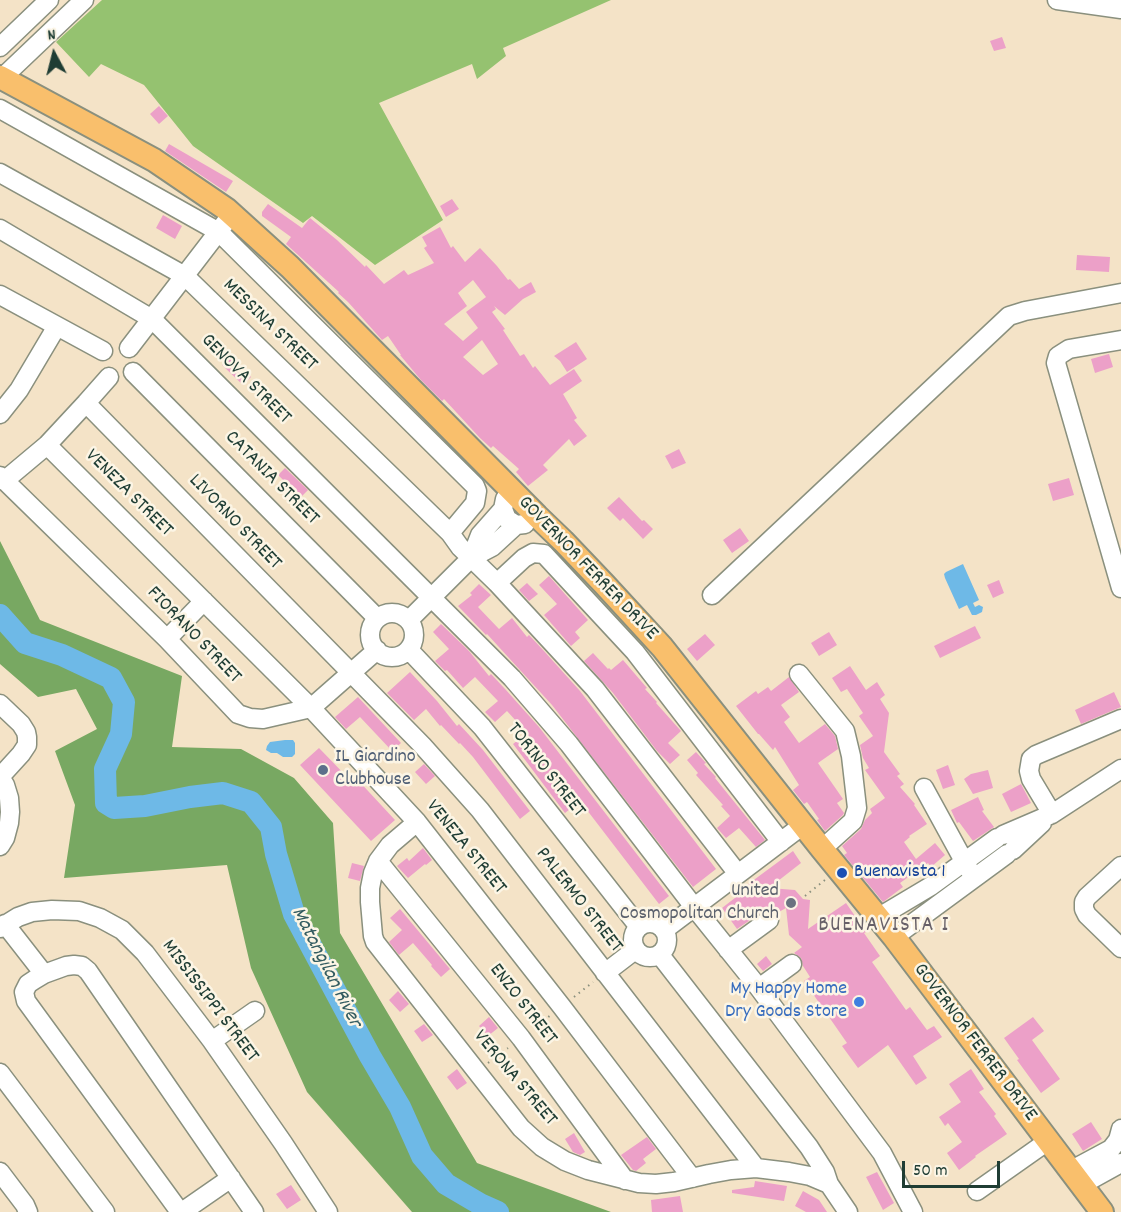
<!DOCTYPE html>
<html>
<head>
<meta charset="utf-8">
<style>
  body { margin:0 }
  #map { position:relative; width:1121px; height:1212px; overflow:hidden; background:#f4e3c7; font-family:Dekko,sans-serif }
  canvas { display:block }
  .north { position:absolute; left:24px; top:24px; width:60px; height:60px; -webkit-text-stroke:4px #fcf5e5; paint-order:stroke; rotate:353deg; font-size:16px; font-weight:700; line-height:24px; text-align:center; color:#1f3d34 }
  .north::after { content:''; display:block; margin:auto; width:21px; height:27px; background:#1f3d34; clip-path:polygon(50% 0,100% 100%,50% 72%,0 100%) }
  .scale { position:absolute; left:902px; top:1161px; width:98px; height:27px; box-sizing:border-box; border:3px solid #1f3d34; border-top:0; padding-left:8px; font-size:18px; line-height:21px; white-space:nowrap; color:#1f3d34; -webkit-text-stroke:4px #fcf5e5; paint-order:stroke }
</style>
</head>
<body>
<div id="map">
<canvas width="1121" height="1212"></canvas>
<div class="north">N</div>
<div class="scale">50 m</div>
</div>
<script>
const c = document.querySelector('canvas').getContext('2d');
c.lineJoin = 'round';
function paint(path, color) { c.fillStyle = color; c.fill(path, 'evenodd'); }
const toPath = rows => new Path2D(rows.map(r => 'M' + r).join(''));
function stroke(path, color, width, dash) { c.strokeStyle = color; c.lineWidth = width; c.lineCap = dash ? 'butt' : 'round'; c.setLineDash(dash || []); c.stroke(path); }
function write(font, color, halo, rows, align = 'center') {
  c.font = font + ' Dekko,sans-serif'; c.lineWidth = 5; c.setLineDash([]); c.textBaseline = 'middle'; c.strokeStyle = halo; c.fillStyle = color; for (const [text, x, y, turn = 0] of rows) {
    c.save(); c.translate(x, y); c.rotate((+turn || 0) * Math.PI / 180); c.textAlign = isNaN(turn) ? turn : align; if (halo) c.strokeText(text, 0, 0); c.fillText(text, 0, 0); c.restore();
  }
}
const green = toPath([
  [102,0,611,0,503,48,506,56,477,79,472,64,379,103,443,220,375,265,312,216,303,223,193,146,144,85,101,64,89,77,56,42]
]);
const forest = toPath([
  [0,541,40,620,182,676,172,747,241,749,294,778,333,823,340,933,477,1163,611,1212,412,1212,307,1092,251,968,227,865,64,878,75,805,55,751,97,729,76,689,38,697,0,664]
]);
const water = toPath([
  [963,564,979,600,973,603,975,607,979,605,983,607,982,612,976,615,972,615,967,605,959,609,945,578,944,574,946,572],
  [285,740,293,740,295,743,295,754,292,757,283,757,277,753,271,753,266,750,267,746,270,742]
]);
const river = toPath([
  [0,615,25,643,62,655,111,678,124,702,121,734,105,769,106,803,114,808,145,806,190,797,223,793,251,802,271,827,276,854,294,914,370,1056,400,1107,422,1156,446,1184,480,1204,498,1212]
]);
const building = toPath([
  [1002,37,1006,48,994,51,990,41],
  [159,106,168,116,159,124,150,114],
  [169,144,233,181,226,192,165,151],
  [452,199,459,209,446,217,440,206],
  [268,204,302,228,310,218,337,240,365,267,366,265,384,284,404,270,408,275,434,263,424,248,427,246,422,237,440,227,451,248,453,246,465,262,480,248,497,266,508,280,510,279,519,289,531,282,536,292,523,299,505,315,494,306,496,309,492,312,505,329,503,330,520,356,524,354,533,368,535,366,550,385,574,369,582,381,563,394,577,418,574,420,587,436,574,446,569,439,543,465,548,470,528,486,516,472,519,469,493,446,491,448,480,438,444,399,442,401,421,380,400,355,401,355,388,336,382,340,348,302,338,293,339,292,286,244,291,237,262,216,262,212],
  [473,280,486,297,466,312,478,328,463,341,444,324,467,306,458,293],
  [482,340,498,364,483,375,463,357],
  [163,215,182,226,175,239,156,228],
  [1077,255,1110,257,1109,272,1076,270],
  [576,342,587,359,567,372,560,361,554,356],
  [1109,354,1113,367,1095,373,1091,359],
  [230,357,251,377,243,385,222,365],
  [679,449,686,463,672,469,665,456],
  [285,468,308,490,301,497,278,475],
  [1069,478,1074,495,1053,501,1048,484],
  [619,497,642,521,644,520,653,529,643,539,623,518,620,521,607,508],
  [740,528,749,541,732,553,723,540],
  [549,576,588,620,575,632,580,638,571,646,544,615,557,604,539,585],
  [999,580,1004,593,993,598,987,585],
  [527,583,538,594,529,601,519,590],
  [479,584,491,595,478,607,499,629,512,618,527,637,529,635,544,651,580,691,716,869,693,887,552,705,487,634,486,635,458,606,472,595,470,593],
  [441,624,469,651,489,676,491,674,506,690,539,727,669,896,659,904,580,801,565,813,513,744,527,733,507,711,495,722,485,712,498,701,475,677,463,688,447,670,445,671,435,661,449,649,433,632],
  [975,626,981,638,940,658,934,646],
  [829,632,837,645,819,656,811,643],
  [705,634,715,645,697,661,687,649],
  [593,653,608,669,609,668,611,670,623,660,647,688,645,689,657,702,656,703,681,731,668,743,680,755,670,764,657,751,613,693,584,661],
  [850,666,866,690,877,682,885,695,880,699,889,713,884,752,900,774,897,776,904,784,900,787,915,804,914,805,927,824,909,836,910,837,904,842,916,859,935,843,945,855,931,867,928,863,900,883,903,887,883,902,844,855,847,853,842,846,861,829,865,820,872,813,870,809,885,798,865,770,869,768,863,758,860,745,873,736,859,716,863,713,847,689,841,692,832,678],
  [410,672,437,701,457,726,459,724,483,750,530,811,520,819,473,757,460,743,459,744,441,725,440,726,426,709,414,720,387,693],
  [789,677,799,692,781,705,790,717,784,722,799,743,825,724,835,736,838,749,818,763,843,799,837,803,844,813,843,815,825,831,817,820,819,819,807,802,804,804,793,790,799,785,775,747,773,750,759,734,758,734,736,706,756,691,758,694,768,687,771,691],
  [1114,692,1121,707,1081,724,1075,710],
  [358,697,401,743,392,751,360,717,346,729,335,717],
  [319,748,351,781,356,778,395,820,371,841,300,765],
  [696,752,706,763,704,764,716,777,715,778,765,840,756,847,739,828,726,838,717,828,730,816,721,806,723,805,696,775,698,773,687,760],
  [424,764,435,776,426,784,415,772],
  [948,765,955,785,943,789,936,770],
  [988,770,993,788,973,794,964,779,971,774],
  [1021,784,1031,803,1011,812,1002,794],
  [978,797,984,810,982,811,994,827,973,841,959,822,957,823,951,810],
  [423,848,432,860,426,865,425,864,408,878,397,866,407,858,409,861],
  [793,851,801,863,769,888,795,890,803,899,810,900,808,929,846,903,866,932,864,933,880,956,872,962,906,1010,910,1007,927,1030,934,1026,942,1037,913,1056,927,1078,916,1085,888,1045,858,1068,842,1046,847,1043,804,981,810,977,803,966,801,958,794,953,802,947,789,935,786,908,777,913,771,906,737,929,722,908,749,887,747,885],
  [352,863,364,866,360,881,348,878],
  [400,909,450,969,441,977,431,966,432,965,413,943,399,955,389,942,402,930,390,918],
  [766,956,772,964,763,971,757,964],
  [398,991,409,1004,400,1012,389,1000],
  [489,1017,498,1028,488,1036,479,1026],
  [1033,1017,1044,1031,1032,1040,1060,1079,1041,1093,1017,1060,1019,1059,1004,1038],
  [424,1024,433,1035,422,1042,414,1031],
  [457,1069,467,1083,457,1090,447,1077],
  [971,1069,984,1089,979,1092,996,1114,994,1116,1007,1134,975,1156,976,1157,959,1170,947,1153,962,1142,948,1123,945,1126,939,1117,961,1102,949,1084],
  [1091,1122,1102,1139,1083,1151,1072,1134],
  [574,1133,585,1152,580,1155,573,1152,565,1139],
  [647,1137,656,1149,643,1159,646,1163,636,1171,633,1170,621,1155],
  [877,1172,894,1203,883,1210,866,1177],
  [755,1181,787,1186,784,1201,732,1193,732,1190,754,1187],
  [291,1185,301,1200,287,1209,276,1194],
  [803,1191,819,1200,827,1212,806,1212,795,1206],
  [680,1196,683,1212,652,1212,651,1200]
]);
const path = toPath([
  [805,896,825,880],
  [574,997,593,982],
  [534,1028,551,1015],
  [488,1063,508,1048]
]);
const minor = toPath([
  [1057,0,1121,9],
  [0,47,49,0],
  [2,78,84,0],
  [0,109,219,232,475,486,477,491,475,503,450,533],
  [0,173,185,276,450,533,460,547,497,583,595,689,738,874],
  [0,229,152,319,512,678,569,744,694,907,759,988,882,1153,913,1212],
  [0,295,103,351],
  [1121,340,1069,349,1058,356,1056,363,1121,588],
  [129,348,225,223],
  [133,372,377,618],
  [86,403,422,745,480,810,756,1168],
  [0,414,19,390,57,326],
  [47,445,311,708,417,822,562,1007,692,1178],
  [0,476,167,639,238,714,250,718,263,719,311,708,377,650],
  [4,481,47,445,86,403,109,377],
  [512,491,505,499,503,509,507,519,516,525,525,524],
  [471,558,480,535,503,509],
  [497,583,524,558,533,553,544,554,635,652,781,842],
  [712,595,1009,316,1025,311,1121,293],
  '370 635a22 22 0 1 1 44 0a22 22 0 1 1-44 0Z',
  [409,620,471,558,492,547,516,525],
  [167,639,204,601],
  [409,650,482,727,639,927],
  [799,674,845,731,851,756,857,808,853,821,822,849],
  [0,704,21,724,26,732,27,737,27,745,21,754,0,777],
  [0,777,5,785,9,798,10,812,9,823,5,838,0,846],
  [924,788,965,863,970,871],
  [1052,814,1031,779,1029,771,1031,759,1036,755,1121,719],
  [417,822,390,845,378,861,373,873,370,888,370,902,373,936,375,942,521,1128,542,1147,565,1161,588,1170,639,1183,656,1184,674,1182,709,1174,731,1170,756,1168,789,1172,810,1176,829,1184],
  [1003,835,1052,814,1121,769],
  [1013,850,1042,823],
  [378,861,521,1038,625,1180],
  [1121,866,1087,897,1084,902,1084,909,1087,915,1121,948],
  [879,917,931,886,997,838],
  '633 940a17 17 0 1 1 34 0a17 17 0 1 1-34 0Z',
  [5,924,44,974],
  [0,928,18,917,32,912,52,910,79,911,100,918,122,930,145,953,212,1041,283,1143,328,1212],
  [664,930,803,825],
  [894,937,1007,854],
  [728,950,769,920],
  [660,955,809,1147,825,1172,829,1184,848,1212],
  [605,973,635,950],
  [759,988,792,964],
  [212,1041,255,1011],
  [0,1073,105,1212],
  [1070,1171,1111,1149,1118,1140,1121,1129],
  [0,1172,25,1205,28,1212],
  [1081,1185,1121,1163],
  [977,1191,1048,1141],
  [180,1212,26,1001,24,992,28,984,34,980,44,974,66,966,74,965,82,966,88,971,254,1212],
  [182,1212,231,1178]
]);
const major = toPath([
  [0,77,154,160,226,209,290,267,537,516,563,541,604,584,662,647,822,849,894,937,1102,1212]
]);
const markers = [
  [323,770,6,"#5c6f8a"],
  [842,873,6,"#1a4fb4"],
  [791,903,6,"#6b7280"],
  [859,1002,6,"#3f7fe0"]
];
const streetNames = [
  ["MESSINA STREET",269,326,44],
  ["GENOVA STREET",245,380,45],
  ["CATANIA STREET",271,479,45],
  ["VENEZA STREET",128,494,45],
  ["LIVORNO STREET",234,523,46],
  ["GOVERNOR FERRER DRIVE",587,569,46],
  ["FIORANO STREET",193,636,46],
  ["TORINO STREET",545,771,52],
  ["VENEZA STREET",465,848,51],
  ["PALERMO STREET",578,901,52],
  ["MISSISSIPPI STREET",209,1002,53],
  ["ENZO STREET",522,1005,52],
  ["GOVERNOR FERRER DRIVE",974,1043,53],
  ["VERONA STREET",514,1079,50]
];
const serviceNames = [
  ["IL Giardino",335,758],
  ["Clubhouse",335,781]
];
const transitNames = [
  ["Buenavista 1",854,873]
];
const worshipNames = [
  ["United",779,892],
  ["Cosmopolitan Church",779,915]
];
const shopNames = [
  ["My Happy Home",847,990],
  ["Dry Goods Store",847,1013]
];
const waterNames = [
  ["Matangilan River",325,968,63]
];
const quarterNames = [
  ["BUENAVISTA I",884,927]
];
paint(green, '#95c270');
paint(forest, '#78a862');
paint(water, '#6eb9e7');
stroke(river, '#6eb9e7', 22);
paint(building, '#eca0c8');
stroke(minor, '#8a907e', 21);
stroke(major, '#8a907e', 26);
stroke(path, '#8a907e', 2, [1.5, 4.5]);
stroke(minor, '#fff', 18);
stroke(major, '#f9bf6c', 22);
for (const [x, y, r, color] of markers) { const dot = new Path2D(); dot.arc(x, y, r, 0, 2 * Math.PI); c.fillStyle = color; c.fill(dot); stroke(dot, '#fcf5e5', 2); }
write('20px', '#1f3d34', '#fcf5e5', streetNames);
write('20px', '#4e5e75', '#fcf5e5', serviceNames, 'left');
write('20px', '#164399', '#fcf5e5', transitNames, 'left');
write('20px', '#5b616d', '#fcf5e5', worshipNames, 'right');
write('20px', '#366cbe', '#fcf5e5', shopNames, 'right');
write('italic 21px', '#335c61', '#fcf5e5', waterNames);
c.letterSpacing = '1.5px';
write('22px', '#676068', '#fcf5e5', quarterNames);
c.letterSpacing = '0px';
</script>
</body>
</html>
